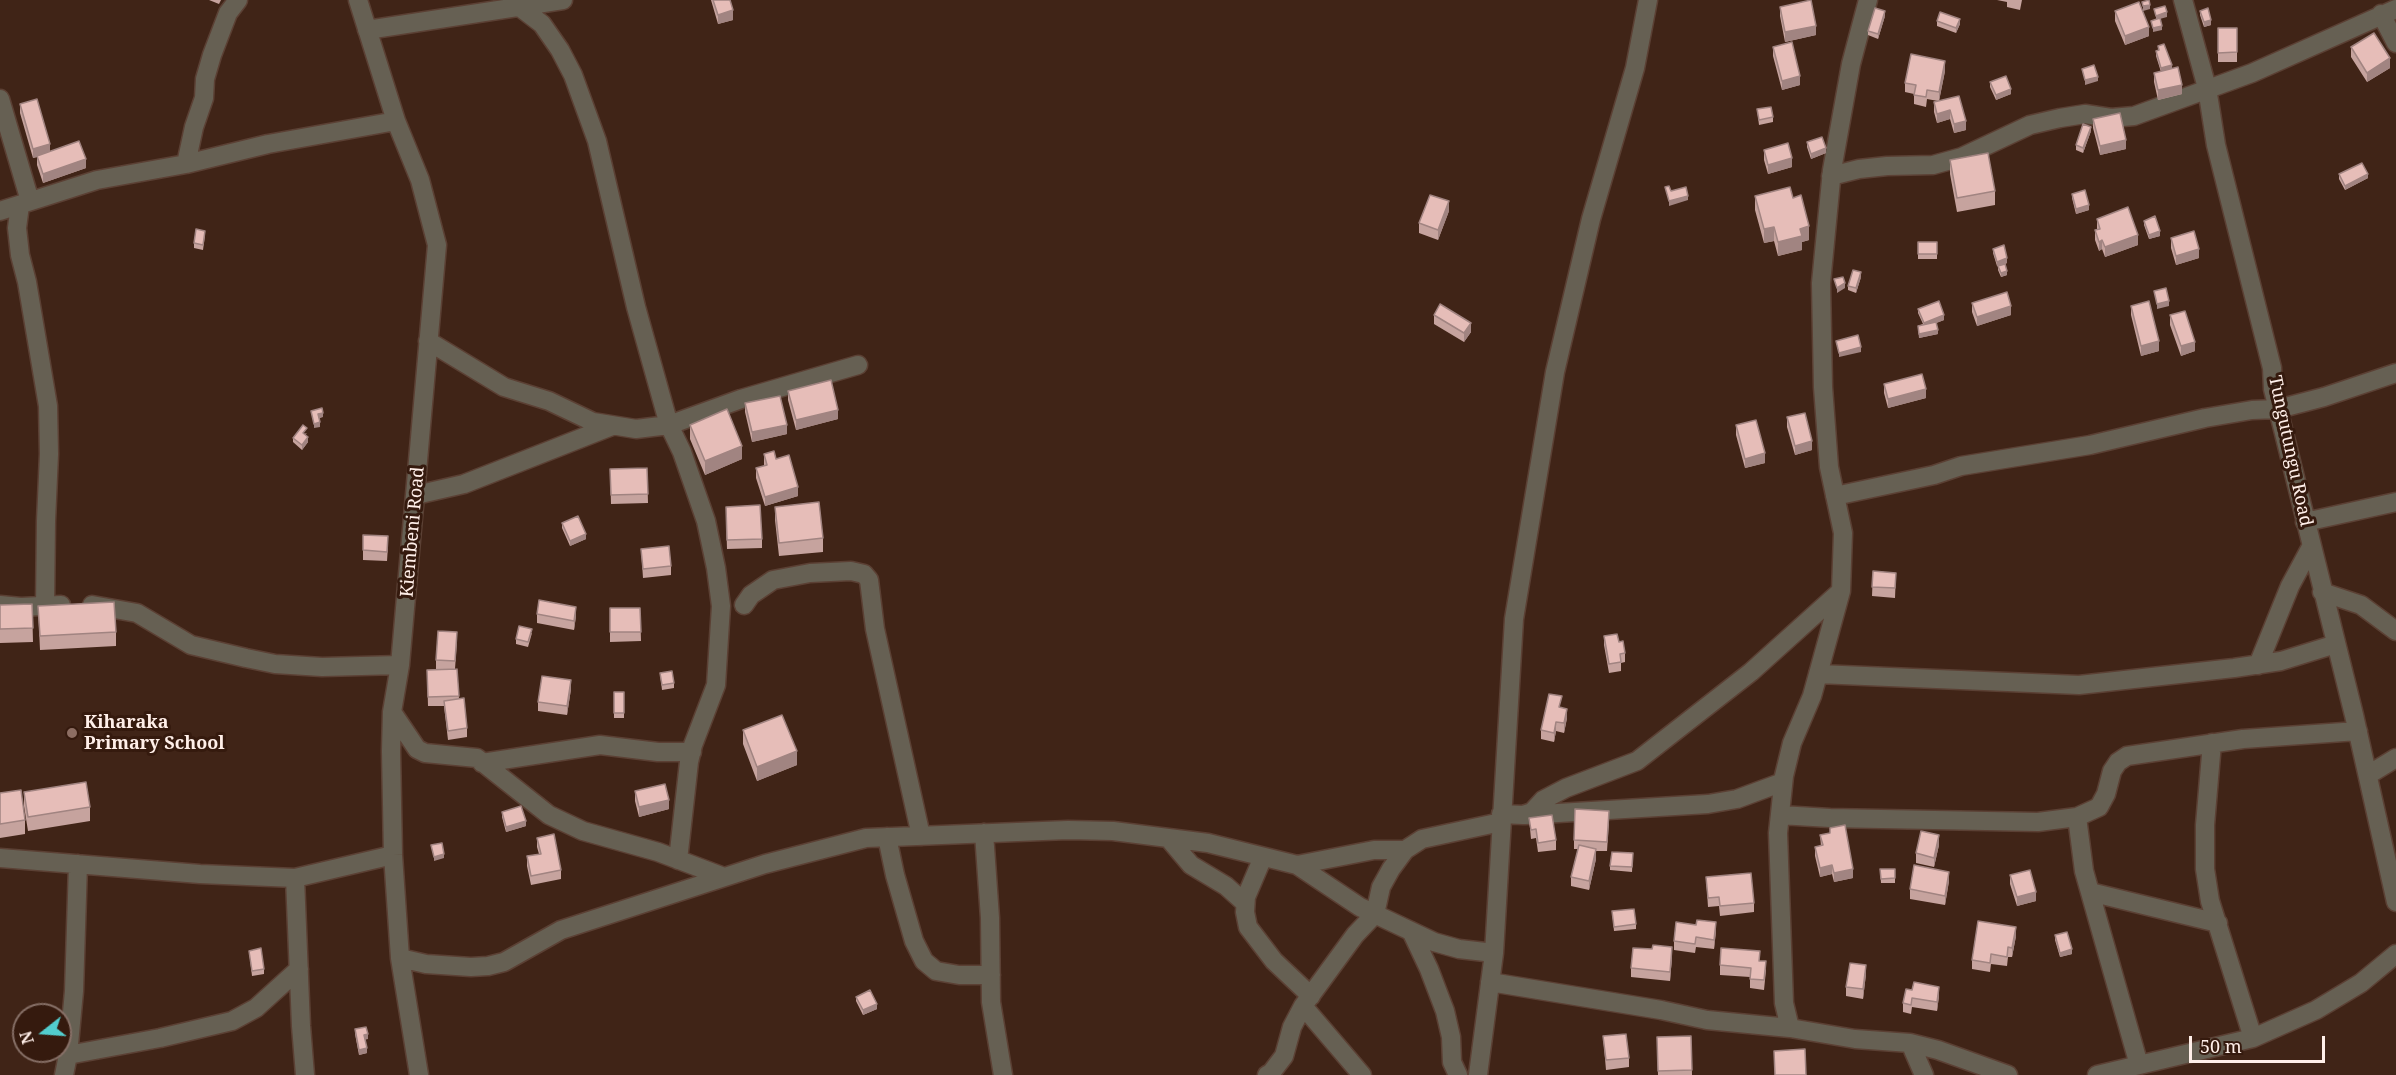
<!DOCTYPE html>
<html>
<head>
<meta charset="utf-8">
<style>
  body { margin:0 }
  #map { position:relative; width:2396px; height:1075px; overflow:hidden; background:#402417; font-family:"Noto Serif",serif }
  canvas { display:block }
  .north { position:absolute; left:12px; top:1003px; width:60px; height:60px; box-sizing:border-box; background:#351a0e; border:2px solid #866f66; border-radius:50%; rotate:253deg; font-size:16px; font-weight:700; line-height:24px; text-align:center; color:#ffefe9 }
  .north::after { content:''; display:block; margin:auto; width:21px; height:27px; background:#52cdce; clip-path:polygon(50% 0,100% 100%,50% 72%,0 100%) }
  .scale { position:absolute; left:2189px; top:1036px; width:136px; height:27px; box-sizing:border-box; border:3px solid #ffefe9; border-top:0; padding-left:8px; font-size:18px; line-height:21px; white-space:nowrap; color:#ffefe9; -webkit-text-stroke:4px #351a0e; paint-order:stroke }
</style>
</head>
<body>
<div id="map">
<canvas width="2396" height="1075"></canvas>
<div class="north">N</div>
<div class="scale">50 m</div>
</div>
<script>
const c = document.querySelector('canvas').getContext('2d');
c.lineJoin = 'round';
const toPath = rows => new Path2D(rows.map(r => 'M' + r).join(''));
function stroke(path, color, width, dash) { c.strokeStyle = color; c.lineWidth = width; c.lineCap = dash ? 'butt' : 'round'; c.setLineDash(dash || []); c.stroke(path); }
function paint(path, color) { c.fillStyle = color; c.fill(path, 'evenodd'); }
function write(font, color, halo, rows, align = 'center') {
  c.font = font + ' "Noto Serif",serif'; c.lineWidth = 6; c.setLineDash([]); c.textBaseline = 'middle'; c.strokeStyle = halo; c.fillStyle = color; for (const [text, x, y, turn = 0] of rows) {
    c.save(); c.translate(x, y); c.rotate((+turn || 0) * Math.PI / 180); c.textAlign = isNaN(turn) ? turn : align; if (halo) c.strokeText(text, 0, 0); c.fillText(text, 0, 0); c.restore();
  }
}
const minor = toPath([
  [358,0,396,121,420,180,437,245,400,665,392,712,391,751,393,855,400,958,419,1075],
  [2183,0,2207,88,2216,145,2272,368,2273,389,2278,409,2354,715,2396,902],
  [521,8,542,24,560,50,573,75,597,141,636,307,669,425,682,452,706,521,716,568,721,606,716,685,693,745,689,762,678,860],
  [2381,14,2396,43],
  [367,30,563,0],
  [0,99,30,201],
  [186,164,194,127,204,98,205,79,212,55,228,13,238,0],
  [1831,176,1859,169,1887,166,1933,165,1962,157,2030,125,2060,118,2085,114,2111,118,2134,116,2252,73,2396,9],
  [20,205,17,228,20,255,27,282,48,406,49,454,46,521,45,606],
  [0,211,97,180,186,164,268,144,396,121],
  [428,341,504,387,549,401,593,422,636,429,669,425,741,399,858,365],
  [416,495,464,484,612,426],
  [1835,496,1934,475,1961,466,2090,445,2205,418,2252,410,2278,409,2324,397,2396,373],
  [2305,522,2396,502],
  [2322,592,2361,605,2396,631],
  [0,605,21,607,61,605],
  [92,605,137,613,191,645,246,658,275,664,322,667,400,665],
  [744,605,751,595,773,580,810,573,851,571,864,574,869,580,875,629,921,836],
  [2258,665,2290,586,2311,547],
  [1818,674,2079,685,2234,668,2281,661,2336,644],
  [392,712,417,749,425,753,477,758,549,815,583,831,658,852,724,877],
  [2212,743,2205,825,2205,869,2210,901,2253,1038],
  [482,763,600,745,658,752,692,752],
  [2368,775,2396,758],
  [1501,814,1523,815,1532,812,1543,800,1566,788,1637,761,1751,672,1841,591],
  [1525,815,1708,804,1737,799,1783,782],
  [1780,815,1830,818,2038,822,2077,817,2099,807,2106,794,2112,771,2118,762,2127,756,2243,739,2358,731],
  [2077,817,2084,871,2139,1065],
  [984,833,990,918,991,1002,1003,1075],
  [887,837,895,875,914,941,924,961,936,971,959,975,991,975],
  [1169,839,1191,865,1226,886,1245,903],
  [1263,857,1246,897,1245,912,1248,927,1274,961,1311,996],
  [0,858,200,874,295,878,393,855],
  [1297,865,1374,850,1405,850],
  [295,878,301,1026,305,1075],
  [2090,892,2218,923],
  [1411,931,1429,969,1445,1011,1451,1037,1452,1062,1458,1075],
  [400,958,426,964,471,967,488,966,504,962,561,930,765,864,866,838,1068,830,1113,831,1208,843,1297,865,1360,907,1434,942,1459,949,1494,953],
  [1490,982,1661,1010,1707,1020,1790,1028,1855,1039,1910,1043,1938,1050,2008,1075],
  [1303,1006,1362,1075],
  [1790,1028,1784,1003,1778,833,1784,776,1792,743,1812,696,1841,591,1843,533,1829,467,1823,387,1821,283,1832,170,1851,64,1868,0],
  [1910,1043,1924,1075],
  [68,1055,160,1038,232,1021,256,1008,299,969],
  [64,1075,68,1055,74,991,78,864],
  [1267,1075,1271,1073,1284,1056,1292,1027,1303,1006,1355,935,1375,914,1381,887,1391,869,1405,850,1422,839,1501,822],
  [1478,1075,1494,953,1514,619,1555,372,1591,219,1635,68,1648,0],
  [2097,1075,2253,1038,2316,1010,2361,983,2396,954]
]);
const wall = toPath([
  [209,0,221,0,219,4],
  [711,0,730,0,733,20,718,24],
  [1997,0,2022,0,2020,10,2007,7,2007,2],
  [1780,7,1816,35,1785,42,1780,16],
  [2115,11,2149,36,2125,45,2115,21],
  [2200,11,2211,25,2204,27,2200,15],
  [1885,16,1878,39,1868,35,1868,31],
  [1937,21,1960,24,1956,33,1937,26],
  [2218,28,2237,28,2237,62,2218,62],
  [2158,46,2172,69,2182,94,2158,100,2154,82,2154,73,2161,72,2156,56,2156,51,2158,51],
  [1773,47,1800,85,1782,90,1773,56],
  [2351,47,2390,68,2367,82,2351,57],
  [1945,71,1939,101,1959,96,1966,130,1954,133,1950,119,1937,123,1934,112,1934,102,1938,101,1927,99,1926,107,1914,104,1914,94,1905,92,1905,83],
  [1990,82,2011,94,1996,100,1990,87],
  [20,104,50,151,86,168,43,183,37,165,37,157,33,158,20,113],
  [1757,109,1773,117,1773,122,1759,125],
  [2093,119,2126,149,2100,155,2093,128],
  [2091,131,2083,153,2076,150,2076,145],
  [1807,142,1826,153,1811,159,1807,147],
  [1764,150,1792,167,1768,174,1764,160],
  [1950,160,1995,191,1995,205,1957,212,1950,174],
  [2339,174,2368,178,2345,190,2339,179],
  [2072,194,2089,210,2076,214,2072,198],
  [1755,196,1793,198,1809,240,1802,242,1802,250,1778,256,1774,241,1764,243,1755,210],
  [1449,211,1438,240,1419,233,1419,223],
  [2097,219,2138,245,2105,257,2102,249,2099,251,2095,240,2095,230,2097,230],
  [2144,221,2160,236,2149,239,2144,225],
  [205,235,203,250,194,248,194,243],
  [2171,238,2199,258,2176,265,2171,248],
  [1918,242,1937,242,1937,259,1918,259],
  [1993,249,2007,263,2005,264,2007,275,2001,277,1998,270,1998,266,1997,266,1993,253],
  [1861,277,1856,293,1848,290,1848,286],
  [1972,303,2011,315,1977,326,1972,312],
  [2131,306,2159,351,2141,356,2131,315],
  [1918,309,1944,320,1936,323,1938,334,1919,338,1918,326,1923,324,1918,313],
  [1434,315,1471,332,1464,342,1434,324],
  [2170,315,2195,351,2181,356,2170,325],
  [1884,384,1926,398,1888,408,1884,393],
  [788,391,838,419,796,430,788,400],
  [745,403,787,434,752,442,745,412],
  [1787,417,1812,450,1795,455,1787,427],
  [690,425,742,459,705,475,690,439],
  [1736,425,1765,463,1745,468,1736,435],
  [307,433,305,435,308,442,302,450,293,442,293,438],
  [764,454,798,496,765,506,756,478,756,468,764,466],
  [647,468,648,503,611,504,610,469],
  [775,507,823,538,823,552,779,556,775,520],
  [726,516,762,539,762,548,727,549],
  [562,523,586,539,570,546,562,528],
  [363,535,388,546,387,561,363,560],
  [641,549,671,566,671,575,643,578],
  [1873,571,1896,573,1895,598,1872,596],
  [32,604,33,642,0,643,0,605],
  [38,606,116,632,116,646,40,650],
  [610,608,640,608,641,641,610,642],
  [537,614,576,616,574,630,537,623],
  [532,633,528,647,516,644,516,639],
  [1604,636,1625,653,1625,662,1621,663,1621,671,1609,673,1604,645],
  [457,641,455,669,457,669,459,699,467,728,467,737,448,740,444,706,428,706,427,670,442,669,436,669,436,660],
  [660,673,674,683,674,688,662,690],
  [571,689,567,715,538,711,538,702],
  [614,692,624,692,624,718,614,718],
  [1562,706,1561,707,1567,718,1564,733,1556,731,1554,742,1541,739,1541,730],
  [743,730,797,765,757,781,743,744],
  [635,791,669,809,639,817,635,801],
  [24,792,90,807,90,821,28,831,24,806],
  [0,793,25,820,25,834,0,838],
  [502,812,526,826,506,832,502,817],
  [1529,818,1556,840,1556,850,1538,852,1536,838,1531,839],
  [1609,821,1607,851,1596,851,1596,859,1589,890,1571,886,1571,877,1578,849,1574,849,1574,840],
  [1830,828,1853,878,1834,882,1832,874,1820,877,1815,856,1815,847,1821,846,1820,835,1830,833],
  [537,838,561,870,561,879,531,885,527,866,527,856,539,854,537,847],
  [1939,845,1934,867,1916,863,1916,853],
  [1633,853,1632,872,1610,870,1610,866],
  [1880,869,1895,869,1895,883,1881,883],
  [2010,875,2036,901,2017,906,2010,884],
  [1706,877,1754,903,1754,912,1720,916,1719,906,1708,907],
  [1949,881,1945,905,1910,899,1910,889],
  [1612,911,1636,924,1636,929,1614,931],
  [1716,931,1714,949,1696,947,1695,953,1674,950,1674,941],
  [2055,935,2072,954,2060,957,2055,940],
  [2016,936,2012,957,2008,957,2007,966,1991,964,1990,972,1972,969,1972,960],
  [1652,949,1672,957,1670,981,1631,977,1631,968],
  [249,951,264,969,264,974,252,976],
  [1760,961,1766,970,1764,990,1750,988,1750,977,1720,975,1720,965],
  [1866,974,1863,999,1846,996,1846,987],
  [1906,989,1939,996,1937,1011,1912,1007,1911,1014,1903,1012,1903,1003],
  [856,997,877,1009,863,1015,856,1001],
  [355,1029,368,1039,365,1039,367,1053,359,1055,355,1034],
  [1603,1036,1629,1058,1629,1067,1606,1070],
  [1691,1036,1692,1075,1658,1075,1657,1037]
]);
const shadedWall = toPath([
  [2150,5,2150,9,2143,11,2143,6],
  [733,10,733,20,718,24,718,15],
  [1885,11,1885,16,1878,39,1878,34],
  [2167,12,2167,17,2156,20,2156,16],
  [1960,19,1960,24,1956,33,1956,28],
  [2211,20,2211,25,2204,27,2204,22],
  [1816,26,1816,35,1785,42,1785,32],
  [2162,26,2162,30,2153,32,2153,28],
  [2149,27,2149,36,2125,45,2125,36],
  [2390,58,2390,68,2367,82,2367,73],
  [1945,61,1945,71,1939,101,1939,92],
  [2172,65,2172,70,2161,73,2161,68],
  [1800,76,1800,85,1782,90,1782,81],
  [2098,77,2098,81,2085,85,2085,80],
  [2182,85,2182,94,2158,100,2158,90],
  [2011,89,2011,94,1996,100,1996,95],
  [1950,110,1950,119,1937,123,1937,114],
  [1966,121,1966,130,1954,133,1954,124],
  [2091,127,2091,131,2083,153,2083,148],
  [2126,140,2126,149,2100,155,2100,146],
  [50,144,50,153,33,158,33,149],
  [1826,148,1826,153,1811,159,1811,154],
  [1792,158,1792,167,1768,174,1768,165],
  [86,159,86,168,43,183,43,174],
  [2368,174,2368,178,2345,190,2345,186],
  [1688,196,1688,200,1669,206,1669,201],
  [1449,201,1449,211,1438,240,1438,230],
  [2089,205,2089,210,2076,214,2076,209],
  [1809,226,1809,240,1802,242,1802,250,1778,256,1778,242,1800,229],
  [1774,227,1774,241,1764,243,1764,229],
  [2160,231,2160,236,2149,239,2149,235],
  [2138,235,2138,245,2105,257,2105,247],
  [2102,240,2102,249,2099,251,2099,242],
  [2199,249,2199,258,2176,265,2176,256],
  [2007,258,2007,263,1997,266,1997,262],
  [2007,271,2007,275,2001,277,2001,273],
  [1861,272,1861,277,1856,293,1856,288],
  [1845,283,1845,288,1837,293,1837,288],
  [2169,301,2169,306,2157,309,2157,304],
  [2011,306,2011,315,1977,326,1977,317],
  [1944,315,1944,320,1924,328,1924,323],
  [1471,323,1471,332,1464,342,1464,333],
  [1938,330,1938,334,1919,338,1919,334],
  [2159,341,2159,351,2141,356,2141,346],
  [2195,342,2195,351,2181,356,2181,346],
  [1861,347,1861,352,1839,357,1839,353],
  [1926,389,1926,398,1888,408,1888,399],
  [838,410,838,419,796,430,796,420],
  [323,413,323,417,318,419,318,414],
  [320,422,320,427,314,428,314,424],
  [787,425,787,434,752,442,752,432],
  [308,437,308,442,302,450,302,445],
  [1812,441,1812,450,1795,455,1795,446],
  [742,446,742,459,705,475,705,461],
  [1765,453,1765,463,1745,468,1745,459],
  [798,487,798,496,765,506,765,497],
  [586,534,586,539,570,546,570,541],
  [576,607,576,616,574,630,574,621],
  [571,680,571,689,567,715,567,706],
  [1567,709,1567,718,1564,733,1564,723],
  [1556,722,1556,731,1554,742,1554,733],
  [797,751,797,765,757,781,757,767],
  [669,800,669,809,639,817,639,807],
  [526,821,526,826,506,832,506,827],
  [1939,835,1939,845,1934,867,1934,858],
  [1596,849,1596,859,1589,890,1589,881],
  [444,854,444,858,434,861,434,857],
  [1832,865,1832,874,1820,877,1820,868],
  [1853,869,1853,878,1834,882,1834,873],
  [1949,872,1949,881,1945,905,1945,896],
  [2036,892,2036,901,2017,906,2017,897],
  [1716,922,1716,931,1714,949,1714,940],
  [2016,927,2016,936,2012,957,2012,948],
  [1672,947,1672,957,1670,981,1670,972],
  [2072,949,2072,954,2060,957,2060,953],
  [1866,965,1866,974,1863,999,1863,989],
  [1939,987,1939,996,1937,1011,1937,1002],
  [877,1004,877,1009,863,1015,863,1010],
  [368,1034,368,1039,364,1040,364,1035],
  [367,1048,367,1053,359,1055,359,1050]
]);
const building = toPath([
  [713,0,730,0,733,10,718,15,713,0],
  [1811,0,1816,26,1785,32,1780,7,1811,0],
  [2149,0,2150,5,2143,6,2142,2,2149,0],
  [2139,2,2149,27,2125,36,2115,11,2139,2],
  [2165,6,2167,12,2156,16,2154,9,2165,6],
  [1875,8,1885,11,1878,34,1868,31,1875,8],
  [2208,8,2211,20,2204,22,2200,11,2208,8],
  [1940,12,1960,19,1956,28,1937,21,1940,12],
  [2160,18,2162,26,2153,28,2151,21,2160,18],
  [2218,28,2237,28,2237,52,2218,53,2218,28],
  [2374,33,2390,58,2367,73,2351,47,2374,33],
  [1792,42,1800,76,1782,81,1773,47,1792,42],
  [2164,44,2172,65,2161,68,2156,51,2159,50,2158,46,2164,44],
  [1911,54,1945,61,1939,92,1927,90,1926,97,1914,95,1916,85,1905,83,1911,54],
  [2094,65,2098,77,2085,80,2082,69,2094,65],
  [2178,67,2182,85,2158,90,2154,73,2178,67],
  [2006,76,2011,89,1996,95,1990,82,2006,76],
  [1959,96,1966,121,1954,124,1950,110,1937,114,1934,102,1959,96],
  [37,99,50,144,33,149,20,104,37,99],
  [1771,107,1773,117,1759,120,1757,109,1771,107],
  [2120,113,2126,140,2100,146,2093,119,2120,113],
  [2083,124,2091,127,2083,148,2076,145,2083,124],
  [1822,137,1826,148,1811,154,1807,142,1822,137],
  [79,141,86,159,43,174,37,156,79,141],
  [1788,143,1792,158,1768,165,1764,150,1788,143],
  [1988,153,1995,191,1957,198,1950,160,1988,153],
  [2362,163,2368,174,2345,186,2339,174,2362,163],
  [1669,186,1671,191,1686,187,1688,196,1669,201,1665,187,1669,186],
  [1790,187,1793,198,1801,195,1809,226,1800,229,1802,236,1778,242,1774,227,1764,229,1755,196,1790,187],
  [2085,190,2089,205,2076,209,2072,194,2085,190],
  [1430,195,1449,201,1438,230,1419,223,1430,195],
  [2128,207,2138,235,2105,247,2102,240,2099,242,2095,230,2100,229,2097,219,2128,207],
  [2155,216,2160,231,2149,235,2144,221,2155,216],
  [196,229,205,231,203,245,194,243,196,229],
  [2194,231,2199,249,2176,256,2171,238,2194,231],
  [1918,242,1937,242,1937,254,1918,254,1918,242],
  [2004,245,2007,258,1997,262,1993,249,2004,245],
  [2005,264,2007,271,2001,273,1998,266,2005,264],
  [1853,270,1861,272,1856,288,1848,286,1853,270],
  [1843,277,1845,283,1837,288,1834,279,1843,277],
  [2166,288,2169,301,2157,304,2154,291,2166,288],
  [2007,292,2011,306,1977,317,1972,303,2007,292],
  [1939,301,1944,315,1924,323,1918,309,1939,301],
  [2149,301,2159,341,2141,346,2131,306,2149,301],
  [1440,304,1471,323,1464,333,1434,315,1440,304],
  [2185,311,2195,342,2181,346,2170,315,2185,311],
  [1936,322,1938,330,1919,334,1918,326,1936,322],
  [1858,335,1861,347,1839,353,1836,341,1858,335],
  [1922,374,1926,389,1888,399,1884,384,1922,374],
  [831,380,838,410,796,420,788,391,831,380],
  [780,396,787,425,752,432,745,403,780,396],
  [322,408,323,413,318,414,320,422,314,424,311,411,322,408],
  [727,409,742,446,705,461,690,425,727,409],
  [1805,413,1812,441,1795,446,1787,417,1805,413],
  [1756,420,1765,453,1745,459,1736,425,1756,420],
  [303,425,307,428,303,433,308,437,302,445,293,438,303,425],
  [774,451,776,459,789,455,798,487,765,497,756,468,767,465,764,454,774,451],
  [647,468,648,494,611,495,610,469,647,468],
  [819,502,823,538,779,543,775,507,819,502],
  [760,505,762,539,727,540,726,507,760,505],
  [578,516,586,534,570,541,562,523,578,516],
  [363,535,388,536,387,552,363,550,363,535],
  [669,546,671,566,643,569,641,549,669,546],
  [1873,571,1896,573,1895,588,1872,587,1873,571],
  [539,600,576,607,574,621,537,614,539,600],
  [114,602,116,632,40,636,38,606,114,602],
  [32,604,33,628,0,629,0,605,32,604],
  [610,608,640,608,641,632,610,632,610,608],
  [519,626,532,629,528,642,516,639,519,626],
  [438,631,457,632,455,661,436,660,438,631],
  [1617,634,1619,642,1623,641,1625,653,1620,654,1621,662,1609,664,1604,636,1617,634],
  [457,669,459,696,428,697,427,670,457,669],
  [672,671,674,683,662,685,660,673,672,671],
  [542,676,571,680,567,706,538,702,542,676],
  [614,692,624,692,624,713,614,713,614,692],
  [1549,694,1562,696,1559,707,1567,709,1564,723,1556,722,1554,733,1541,730,1549,694],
  [464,698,467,728,448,731,444,701,464,698],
  [782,715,797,751,757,767,743,730,782,715],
  [86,782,90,807,28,817,24,792,86,782],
  [665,784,669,800,639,807,635,791,665,784],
  [21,790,25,820,0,824,0,793,21,790],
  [521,806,526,821,506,827,502,812,521,806],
  [1575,809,1609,811,1607,842,1574,840,1575,809],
  [1552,815,1556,840,1538,843,1536,829,1531,830,1529,818,1552,815],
  [1845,825,1853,869,1834,873,1832,865,1820,868,1815,847,1823,845,1820,835,1830,833,1830,828,1845,825],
  [1921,831,1939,835,1934,858,1916,853,1921,831],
  [554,834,561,870,531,876,527,856,541,854,537,838,554,834],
  [442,843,444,854,434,857,431,845,442,843],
  [1579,845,1596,849,1589,881,1571,877,1579,845],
  [1612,852,1633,853,1632,867,1610,866,1612,852],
  [1914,865,1949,872,1945,896,1910,889,1914,865],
  [1880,869,1895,869,1895,878,1881,879,1880,869],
  [2030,870,2036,892,2017,897,2010,875,2030,870],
  [1751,873,1754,903,1720,906,1719,897,1708,898,1706,877,1751,873],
  [1634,909,1636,924,1614,927,1612,911,1634,909],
  [1697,920,1716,922,1714,940,1696,937,1695,944,1674,941,1676,922,1696,925,1697,920],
  [1978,921,2016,927,2012,948,2008,947,2007,957,1991,954,1990,963,1972,960,1978,921],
  [2067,932,2072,949,2060,953,2055,935,2067,932],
  [1653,945,1672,947,1670,972,1631,968,1633,948,1652,949,1653,945],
  [261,948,264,969,252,971,249,951,261,948],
  [1721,948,1760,951,1759,961,1766,961,1764,980,1750,979,1751,968,1720,965,1721,948],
  [1850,963,1866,965,1863,989,1846,987,1850,963],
  [1914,982,1939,987,1937,1002,1912,998,1911,1005,1903,1003,1906,989,1912,990,1914,982],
  [870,990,877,1004,863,1010,856,997,870,990],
  [366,1027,368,1034,364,1035,367,1048,359,1050,355,1029,366,1027],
  [1626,1034,1629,1058,1606,1060,1603,1036,1626,1034],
  [1691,1036,1692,1070,1658,1071,1657,1037,1691,1036],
  [1805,1049,1806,1075,1775,1075,1774,1051,1805,1049]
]);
const markers = [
  [72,733,6,"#8d6e63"]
];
const streetNames = [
  ["Tungutungu Road",2290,451,78],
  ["Kiembeni Road",413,532,-85]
];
const poiNames = [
  ["Kiharaka",84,723],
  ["Primary School",84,744]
];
stroke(minor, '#5b4034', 21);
stroke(minor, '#666053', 18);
paint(wall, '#c6a39e');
paint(shadedWall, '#a18481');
paint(building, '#e6bdb8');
stroke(building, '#a18481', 1.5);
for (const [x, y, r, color] of markers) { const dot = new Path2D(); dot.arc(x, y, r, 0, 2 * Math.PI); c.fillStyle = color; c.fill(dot); stroke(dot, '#351a0e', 2); }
write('18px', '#ffefe9', '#351a0e', streetNames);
write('bold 18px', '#ffefe9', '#351a0e', poiNames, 'left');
</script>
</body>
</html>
